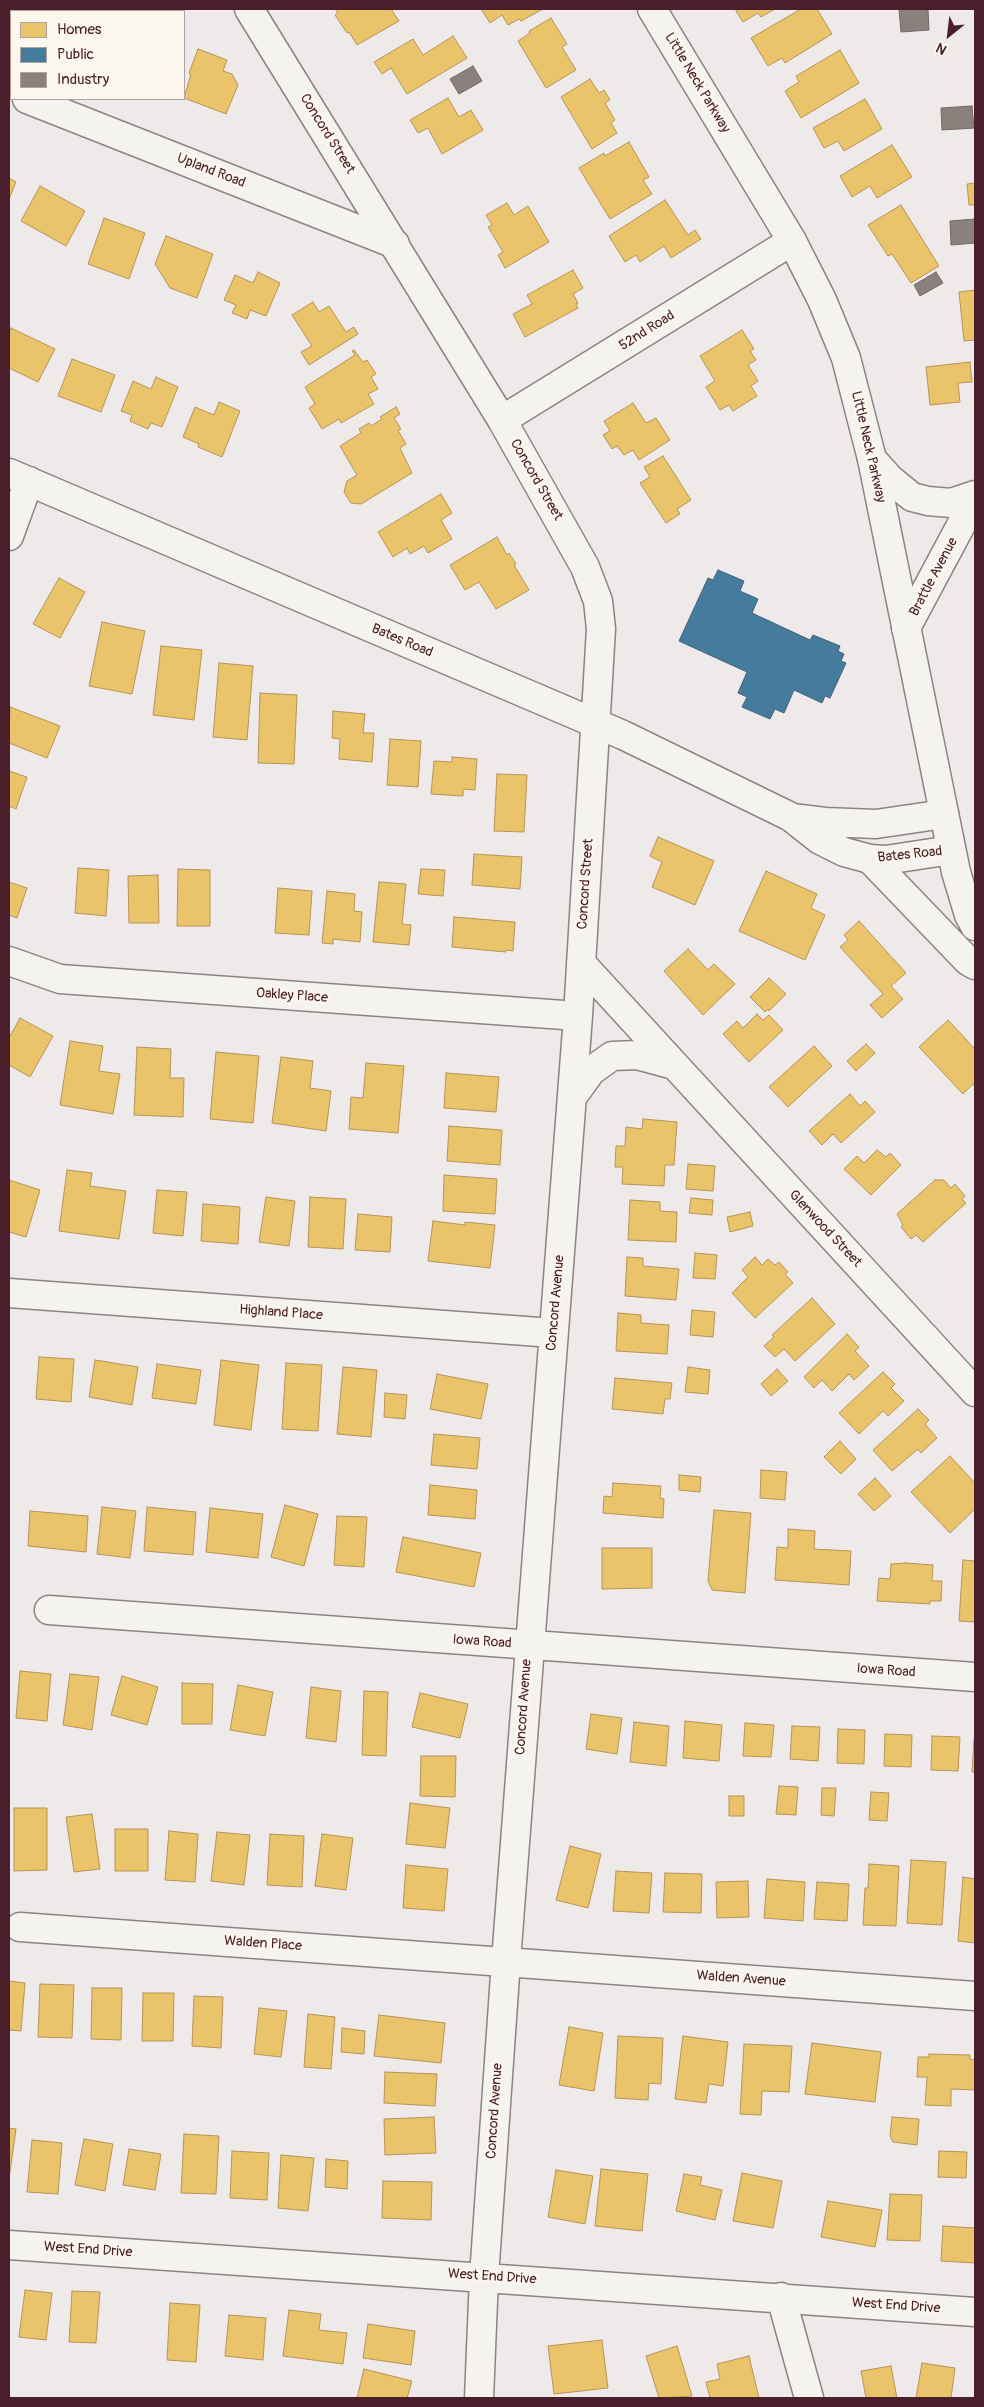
<!DOCTYPE html>
<html>
<head>
<meta charset="utf-8">
<style>
  body { margin:0 }
  #map { position:relative; width:984px; height:2407px; overflow:hidden; background:#efeaea; font-family:Pangolin,sans-serif }
  canvas { display:block }
  .frame { position:absolute; inset:0; border:10px solid #4a1f2b; pointer-events:none }
  .legend { position:absolute; left:10px; top:10px; width:175px; height:90px; box-sizing:border-box; background:#fbf7ec; border:1px solid #b4a19f; margin:0; padding:6px 9px; list-style:none; font-size:15px; color:#4a1f2b }
  .legend li { display:flex; align-items:center; gap:10px; height:25px }
  .legend b { width:25px; border:1px solid #b4a19f }
  .north { position:absolute; left:924px; top:10px; width:50px; height:50px; -webkit-text-stroke:4px #fbf7ec; paint-order:stroke; rotate:209deg; font-size:14px; font-weight:700; line-height:20px; text-align:center; color:#4a1f2b }
  .north::after { content:''; display:block; margin:auto; width:18px; height:22px; background:#4a1f2b; clip-path:polygon(50% 0,100% 100%,50% 72%,0 100%) }
</style>
</head>
<body>
<div id="map">
<canvas width="984" height="2407"></canvas>
<div class="frame"></div>
<ul class="legend">
<li><b style="height:14px;background:#e9c46a"></b>Homes</li>
<li><b style="height:14px;background:#457b9d"></b>Public</li>
<li><b style="height:14px;background:#8a817c"></b>Industry</li>
</ul>
<div class="north">N</div>
</div>
<script>
const c = document.querySelector('canvas').getContext('2d');
c.lineJoin = 'round';
function paint(path, color) { c.fillStyle = color; c.fill(path, 'evenodd'); }
const toPath = rows => new Path2D(rows.map(r => 'M' + r).join(''));
function stroke(path, color, width, dash) { c.strokeStyle = color; c.lineWidth = width; c.lineCap = dash ? 'butt' : 'round'; c.setLineDash(dash || []); c.stroke(path); }
function write(font, color, halo, rows, align = 'center') {
  c.font = font + ' Pangolin,sans-serif'; c.lineWidth = 5; c.setLineDash([]); c.textBaseline = 'middle'; c.strokeStyle = halo; c.fillStyle = color; for (const [text, x, y, turn = 0] of rows) {
    c.save(); c.translate(x, y); c.rotate((+turn || 0) * Math.PI / 180); c.textAlign = isNaN(turn) ? turn : align; if (halo) c.strokeText(text, 0, 0); c.fillText(text, 0, 0); c.restore();
  }
}
const homes = toPath([
  [128,9,162,9,168,11,127,11,128,9],
  [335,9,391,9,399,21,357,45,349,32,347,33,335,15,338,13,335,9],
  [481,9,543,9,521,21,519,19,508,25,502,15,490,23,481,9],
  [735,9,775,9,761,17,758,13,743,22,735,9],
  [801,9,817,9,832,34,785,63,782,58,768,66,751,38,801,9],
  [551,18,567,44,562,47,576,70,546,88,518,41,530,33,529,31,551,18],
  [453,36,467,58,407,94,391,68,382,74,374,62,413,39,423,55,453,36],
  [198,49,227,60,223,71,232,74,238,85,226,114,184,98,191,74,189,73,198,49],
  [840,50,859,83,801,118,785,91,799,82,796,76,840,50],
  [590,79,599,93,604,90,610,100,605,103,615,120,611,123,617,133,592,149,561,97,590,79],
  [448,98,459,117,471,110,483,130,442,154,428,128,418,133,410,120,448,98],
  [865,99,882,129,844,151,838,141,824,148,813,128,865,99],
  [629,142,649,177,643,180,652,194,610,219,579,168,604,153,605,156,629,142],
  [892,145,912,177,877,198,870,186,852,197,840,176,892,145],
  [9,178,16,182,9,199,9,178],
  [975,183,975,205,969,205,967,184,975,183],
  [40,186,85,211,66,246,21,221,40,186],
  [665,200,688,235,695,230,701,239,671,258,664,246,640,262,636,255,625,262,609,236,665,200],
  [507,203,514,215,528,206,549,242,505,268,498,255,503,252,488,227,492,225,486,215,507,203],
  [901,205,939,266,911,283,892,254,888,256,868,225,901,205],
  [104,218,145,233,129,279,88,264,104,218],
  [166,236,213,254,197,298,170,288,155,264,166,236],
  [573,270,583,288,573,294,578,303,576,304,578,308,525,337,513,314,532,304,527,295,573,270],
  [258,272,280,283,266,316,250,310,247,319,232,313,236,305,224,300,235,275,253,283,258,272],
  [975,290,975,340,964,341,959,292,975,290],
  [313,302,319,312,329,306,346,332,354,327,358,334,309,365,301,352,312,346,292,315,313,302],
  [11,328,55,349,38,382,9,368,9,333,11,328],
  [742,330,754,349,750,351,756,360,748,365,758,381,751,386,757,396,733,411,729,405,720,410,706,387,715,381,700,356,742,330],
  [354,350,363,362,367,360,376,374,371,377,378,389,368,394,374,404,341,423,339,419,322,429,309,408,315,404,305,387,355,355,352,351,354,350],
  [72,359,115,375,101,412,58,396,72,359],
  [970,362,972,382,958,383,960,402,930,405,926,367,970,362],
  [156,377,178,387,162,427,151,423,148,429,130,421,132,415,121,411,133,381,151,389,156,377],
  [219,402,240,411,222,457,198,447,199,444,183,437,195,407,214,415,219,402],
  [633,403,646,423,656,418,670,440,639,460,633,450,624,455,617,446,612,449,603,435,610,431,604,421,633,403],
  [396,407,400,414,394,418,401,429,398,430,406,444,400,448,412,473,361,504,351,503,344,492,347,481,357,475,340,446,361,433,359,429,369,423,371,426,382,419,380,417,396,407],
  [663,456,691,500,677,509,680,514,666,523,640,483,650,477,644,467,663,456],
  [441,494,452,513,441,520,452,539,428,553,424,546,410,554,407,548,393,557,378,532,441,494],
  [497,537,507,555,509,553,516,564,514,565,529,590,496,609,479,582,465,590,450,565,497,537],
  [59,578,85,592,60,638,33,624,59,578],
  [102,622,145,631,132,694,89,686,102,622],
  [161,646,202,650,194,720,153,715,161,646],
  [219,663,253,666,247,740,213,737,219,663],
  [260,693,297,695,294,764,258,763,260,693],
  [10,707,60,726,47,758,9,743,10,707],
  [333,711,365,714,363,733,374,733,372,762,339,759,340,739,332,738,333,711],
  [390,739,421,741,418,787,387,785,390,739],
  [452,757,477,759,475,790,463,789,463,796,431,794,434,761,452,762,452,757],
  [9,771,27,777,16,809,9,806,9,771],
  [497,774,527,775,524,832,494,831,497,774],
  [658,837,714,861,695,905,652,887,662,862,650,856,658,837],
  [474,854,522,857,520,889,472,885,474,854],
  [78,868,109,870,106,916,75,913,78,868],
  [178,869,210,870,210,926,177,926,178,869],
  [421,869,445,870,443,896,418,894,421,869],
  [766,871,817,894,811,908,825,915,805,960,739,931,766,871],
  [158,875,159,923,129,923,128,876,158,875],
  [9,882,27,888,17,918,9,915,9,882],
  [379,882,406,884,402,924,411,925,409,945,373,942,379,882],
  [278,888,312,891,309,935,275,933,278,888],
  [327,891,355,894,354,911,362,912,360,942,333,939,333,944,322,943,327,891],
  [454,917,515,922,513,951,506,950,506,952,452,947,454,917],
  [859,921,906,973,891,986,903,999,882,1018,870,1005,883,994,840,947,848,940,844,935,859,921],
  [688,949,708,970,714,964,735,984,703,1015,664,971,688,949],
  [769,978,786,994,769,1011,768,1009,765,1012,750,997,769,978],
  [757,1014,763,1020,769,1015,783,1030,749,1062,723,1034,737,1021,743,1028,757,1014],
  [20,1018,53,1036,30,1077,9,1065,9,1038,20,1018],
  [948,1020,975,1049,975,1087,973,1084,963,1094,919,1047,948,1020],
  [70,1041,103,1046,99,1071,120,1074,113,1114,60,1105,70,1041],
  [866,1044,875,1053,856,1071,847,1061,866,1044],
  [814,1046,832,1066,788,1107,769,1087,814,1046],
  [137,1047,171,1049,170,1078,184,1078,183,1117,134,1115,137,1047],
  [216,1052,259,1056,253,1123,210,1119,216,1052],
  [281,1057,313,1061,310,1088,331,1091,326,1131,272,1123,281,1057],
  [366,1063,404,1066,398,1133,349,1129,351,1097,363,1098,366,1063],
  [446,1073,499,1077,496,1112,444,1108,446,1073],
  [850,1094,860,1106,865,1101,875,1112,841,1143,833,1134,822,1145,809,1131,850,1094],
  [643,1119,677,1122,674,1165,665,1165,664,1186,622,1184,623,1167,615,1167,616,1146,625,1146,626,1127,642,1129,643,1119],
  [449,1126,502,1130,500,1165,447,1161,449,1126],
  [877,1150,886,1157,890,1153,901,1165,871,1195,844,1169,857,1156,864,1163,877,1150],
  [688,1164,715,1166,713,1191,686,1189,688,1164],
  [67,1170,92,1173,90,1186,126,1191,119,1239,59,1231,67,1170],
  [444,1175,497,1179,495,1214,443,1211,444,1175],
  [9,1180,40,1190,26,1237,9,1232,9,1180],
  [935,1180,944,1180,951,1188,955,1184,965,1196,962,1199,966,1203,923,1242,916,1235,911,1239,901,1227,903,1225,897,1214,935,1180],
  [157,1190,187,1192,183,1236,153,1233,157,1190],
  [266,1197,295,1201,289,1246,259,1242,266,1197],
  [310,1197,346,1199,343,1249,308,1247,310,1197],
  [691,1198,713,1200,712,1215,689,1213,691,1198],
  [630,1200,660,1202,660,1211,677,1212,676,1242,628,1240,630,1200],
  [203,1204,240,1207,238,1244,201,1241,203,1204],
  [750,1212,753,1226,730,1232,727,1217,750,1212],
  [358,1214,392,1217,390,1252,355,1250,358,1214],
  [433,1221,465,1225,465,1222,495,1225,490,1268,428,1261,433,1221],
  [695,1253,717,1255,715,1279,693,1278,695,1253],
  [627,1257,643,1258,643,1266,679,1269,676,1300,625,1296,627,1257],
  [755,1257,762,1265,768,1259,775,1265,779,1262,788,1272,785,1274,793,1283,755,1318,732,1293,748,1277,742,1270,755,1257],
  [812,1298,835,1324,795,1361,784,1349,775,1357,764,1346,774,1337,772,1335,812,1298],
  [692,1310,715,1312,713,1337,690,1335,692,1310],
  [618,1313,641,1315,641,1323,669,1325,667,1354,616,1351,618,1313],
  [847,1334,859,1347,855,1351,869,1366,854,1380,849,1374,832,1391,822,1380,814,1388,804,1377,847,1334],
  [39,1357,74,1359,71,1402,36,1399,39,1357],
  [95,1360,138,1367,132,1405,89,1397,95,1360],
  [221,1360,259,1365,251,1430,214,1425,221,1360],
  [286,1363,322,1365,318,1431,282,1429,286,1363],
  [157,1364,201,1370,196,1404,152,1398,157,1364],
  [343,1367,377,1370,371,1437,337,1434,343,1367],
  [688,1367,710,1370,708,1394,685,1392,688,1367],
  [777,1369,788,1381,771,1396,761,1384,777,1369],
  [883,1372,895,1384,891,1388,904,1401,888,1416,883,1411,859,1434,839,1413,883,1372],
  [437,1374,488,1384,481,1419,430,1409,437,1374],
  [615,1378,672,1383,670,1399,665,1399,663,1414,612,1409,615,1378],
  [385,1393,407,1395,405,1419,384,1417,385,1393],
  [918,1409,929,1420,925,1424,937,1438,921,1453,918,1449,892,1471,873,1450,918,1409],
  [434,1434,480,1438,477,1469,431,1465,434,1434],
  [840,1441,856,1459,841,1474,824,1457,840,1441],
  [950,1456,975,1483,975,1509,950,1533,911,1492,950,1456],
  [761,1470,787,1472,785,1500,760,1498,761,1470],
  [679,1475,701,1477,700,1492,679,1490,679,1475],
  [875,1478,891,1496,874,1511,858,1494,875,1478],
  [613,1483,661,1486,660,1498,664,1499,663,1518,603,1513,604,1496,612,1497,613,1483],
  [430,1485,477,1490,475,1519,428,1515,430,1485],
  [285,1505,318,1514,304,1566,271,1557,285,1505],
  [102,1507,136,1511,130,1558,97,1554,102,1507],
  [147,1507,196,1512,193,1555,144,1551,147,1507],
  [210,1508,263,1514,258,1558,206,1552,210,1508],
  [714,1510,751,1513,745,1593,712,1590,708,1581,714,1510],
  [30,1511,88,1516,86,1552,28,1546,30,1511],
  [337,1516,367,1517,364,1567,334,1565,337,1516],
  [788,1529,815,1531,814,1549,851,1551,849,1585,775,1580,777,1547,788,1548,788,1529],
  [403,1537,481,1553,474,1587,396,1572,403,1537],
  [602,1548,652,1548,652,1588,602,1589,602,1548],
  [963,1560,975,1561,975,1622,959,1621,963,1560],
  [906,1563,933,1565,932,1581,942,1581,941,1601,930,1601,930,1604,877,1601,879,1578,890,1579,891,1564,906,1563],
  [20,1671,51,1674,47,1721,16,1718,20,1671],
  [70,1674,99,1677,92,1730,63,1725,70,1674],
  [122,1676,158,1687,147,1725,111,1715,122,1676],
  [182,1683,213,1684,212,1724,182,1724,182,1683],
  [238,1685,273,1692,265,1736,230,1730,238,1685],
  [311,1687,341,1691,336,1742,306,1738,311,1687],
  [364,1691,388,1692,386,1756,362,1755,364,1691],
  [420,1693,468,1704,460,1738,412,1727,420,1693],
  [591,1714,622,1718,617,1754,586,1749,591,1714],
  [685,1721,722,1725,719,1761,683,1758,685,1721],
  [634,1722,669,1726,666,1766,630,1762,634,1722],
  [745,1723,774,1725,771,1757,743,1756,745,1723],
  [792,1726,820,1727,818,1761,790,1759,792,1726],
  [838,1729,865,1730,864,1764,837,1763,838,1729],
  [885,1734,912,1735,911,1767,884,1766,885,1734],
  [932,1736,960,1737,958,1771,931,1770,932,1736],
  [974,1739,975,1739,975,1772,972,1772,974,1739],
  [421,1756,456,1756,455,1797,420,1796,421,1756],
  [779,1786,798,1787,796,1815,776,1814,779,1786],
  [822,1788,836,1788,834,1816,821,1815,822,1788],
  [871,1792,889,1793,887,1821,869,1820,871,1792],
  [729,1796,744,1796,744,1816,729,1816,729,1796],
  [410,1803,450,1808,445,1848,406,1844,410,1803],
  [14,1808,47,1808,47,1870,14,1871,14,1808],
  [92,1814,100,1869,74,1872,66,1817,92,1814],
  [115,1829,148,1829,148,1871,115,1871,115,1829],
  [169,1831,198,1834,195,1882,165,1880,169,1831],
  [217,1832,250,1835,244,1885,211,1881,217,1832],
  [270,1834,304,1836,302,1887,267,1885,270,1834],
  [322,1834,353,1838,346,1890,315,1886,322,1834],
  [570,1846,601,1854,588,1908,556,1900,570,1846],
  [911,1860,946,1862,942,1925,907,1923,911,1860],
  [869,1864,899,1866,896,1926,863,1925,865,1888,868,1888,869,1864],
  [406,1865,448,1869,444,1911,403,1908,406,1865],
  [616,1871,652,1873,649,1913,613,1911,616,1871],
  [665,1873,702,1874,701,1913,663,1912,665,1873],
  [963,1877,975,1879,975,1943,958,1941,963,1877],
  [767,1879,805,1882,803,1921,764,1918,767,1879],
  [748,1881,749,1917,717,1918,716,1882,748,1881],
  [817,1882,849,1884,847,1921,814,1919,817,1882],
  [9,1981,25,1983,21,2031,9,2030,9,1981],
  [40,1984,74,1985,72,2038,38,2037,40,1984],
  [92,1988,122,1988,121,2040,91,2039,92,1988],
  [143,1993,174,1993,173,2041,142,2041,143,1993],
  [194,1996,223,1997,221,2048,192,2046,194,1996],
  [259,2008,287,2011,281,2057,254,2054,259,2008],
  [308,2014,335,2017,331,2069,304,2067,308,2014],
  [379,2015,445,2023,441,2063,374,2056,379,2015],
  [569,2027,603,2033,594,2091,559,2085,569,2027],
  [342,2028,365,2031,364,2054,341,2052,342,2028],
  [618,2036,663,2038,661,2084,649,2083,648,2100,615,2098,618,2036],
  [683,2036,728,2042,723,2086,709,2084,706,2103,675,2099,683,2036],
  [812,2043,881,2052,875,2102,805,2094,812,2043],
  [744,2044,792,2046,789,2092,762,2091,761,2115,740,2114,744,2044],
  [929,2054,970,2055,970,2059,975,2060,975,2090,951,2089,951,2106,925,2105,927,2077,917,2077,918,2057,929,2057,929,2054],
  [385,2072,437,2074,435,2106,384,2103,385,2072],
  [434,2117,436,2153,385,2155,384,2119,434,2117],
  [892,2117,919,2119,917,2145,893,2142,890,2136,892,2117],
  [9,2128,16,2129,9,2179,9,2128],
  [184,2134,219,2136,216,2194,181,2193,184,2134],
  [84,2139,113,2144,105,2191,75,2185,84,2139],
  [32,2140,62,2143,58,2194,27,2192,32,2140],
  [129,2149,161,2154,155,2190,123,2185,129,2149],
  [232,2151,269,2153,267,2200,230,2198,232,2151],
  [939,2151,967,2152,966,2178,938,2177,939,2151],
  [281,2155,314,2158,308,2211,278,2208,281,2155],
  [326,2159,348,2161,347,2189,325,2187,326,2159],
  [601,2169,648,2174,642,2231,595,2226,601,2169],
  [556,2170,593,2176,585,2224,548,2217,556,2170],
  [742,2173,782,2181,773,2228,733,2221,742,2173],
  [684,2174,702,2177,700,2185,722,2190,715,2220,676,2211,684,2174],
  [383,2181,432,2182,431,2220,382,2218,383,2181],
  [890,2194,922,2195,920,2241,887,2240,890,2194],
  [828,2201,882,2210,875,2247,821,2237,828,2201],
  [943,2226,975,2228,975,2263,941,2261,943,2226],
  [25,2290,52,2293,46,2340,19,2337,25,2290],
  [72,2291,100,2292,96,2343,69,2342,72,2291],
  [170,2303,200,2305,196,2362,167,2360,170,2303],
  [289,2310,321,2314,319,2330,347,2333,343,2364,283,2356,289,2310],
  [229,2315,266,2318,263,2360,225,2356,229,2315],
  [368,2324,415,2331,411,2365,363,2358,368,2324],
  [602,2340,608,2388,554,2394,548,2346,602,2340],
  [677,2346,692,2396,659,2398,646,2356,677,2346],
  [749,2356,759,2398,710,2398,706,2382,720,2379,717,2364,749,2356],
  [922,2363,955,2368,951,2398,916,2398,922,2363],
  [891,2366,897,2398,866,2398,861,2371,891,2366],
  [364,2369,412,2381,407,2398,357,2398,364,2369]
]);
const public = toPath([
  [718,570,744,581,740,591,758,599,752,613,810,640,813,635,840,646,838,651,844,654,841,661,846,663,830,698,825,696,822,703,794,690,784,713,775,709,770,719,742,707,747,697,738,693,747,672,679,641,708,578,713,580,718,570]
]);
const industry = toPath([
  [899,9,928,9,929,30,901,32,899,9],
  [473,66,482,81,459,94,450,79,473,66],
  [972,106,974,128,942,130,941,108,972,106],
  [975,219,975,243,951,245,950,221,975,219],
  [936,272,943,283,920,296,914,285,936,272]
]);
const minor = toPath([
  [249,9,502,420,585,567,598,601,601,629,578,1016,506,1961,484,2277,479,2398],
  [27,99,395,244],
  [502,420,792,241],
  [872,459,890,479,912,497,928,501,951,503,975,495],
  [9,473,623,735,791,817,820,840,844,852,870,859,886,860,951,850],
  [9,536,29,481],
  [906,628,975,499],
  [792,818,825,822,876,824,944,814],
  [9,961,60,979,578,1016],
  [581,963,975,1392],
  [573,1096,591,1071,612,1056,637,1055,674,1065],
  [9,1293,553,1333],
  [49,1610,975,1677],
  [20,1927,975,1996],
  [9,2245,975,2312],
  [781,2297,809,2398]
]);
const major = toPath([
  [652,9,792,241,822,300,846,358,872,459,956,872,969,915,975,926],
  [870,859,968,961,975,965]
]);
const streetNames = [
  ["Little Neck Parkway",697,83,59],
  ["Concord Street",327,134,58],
  ["Upland Road",211,171,21],
  ["52nd Road",647,331,-32],
  ["Little Neck Parkway",868,447,77],
  ["Concord Street",536,480,60],
  ["Brattle Avenue",934,577,-62],
  ["Bates Road",402,641,23],
  ["Bates Road",910,855,-6],
  ["Concord Street",586,884,-86],
  ["Oakley Place",292,996,4],
  ["Glenwood Street",825,1229,47],
  ["Concord Avenue",556,1303,-85],
  ["Highland Place",281,1313,4],
  ["Iowa Road",482,1642,4],
  ["Iowa Road",886,1671,4],
  ["Concord Avenue",524,1707,-86],
  ["Walden Place",263,1944,4],
  ["Walden Avenue",741,1979,4],
  ["Concord Avenue",495,2111,-86],
  ["West End Drive",88,2250,4],
  ["West End Drive",492,2277,4],
  ["West End Drive",896,2306,4]
];
paint(homes, '#e9c46a');
stroke(homes, '#b99257', 1);
paint(public, '#457b9d');
stroke(public, '#465f7b', 1);
paint(industry, '#8a817c');
stroke(industry, '#776464', 1);
stroke(minor, '#8d8284', 31);
stroke(major, '#8d8284', 31);
stroke(minor, '#f5f3f0', 28);
stroke(major, '#f5f3f0', 28);
write('14px', '#4a1f2b', '#fbf7ec', streetNames);
</script>
</body>
</html>
